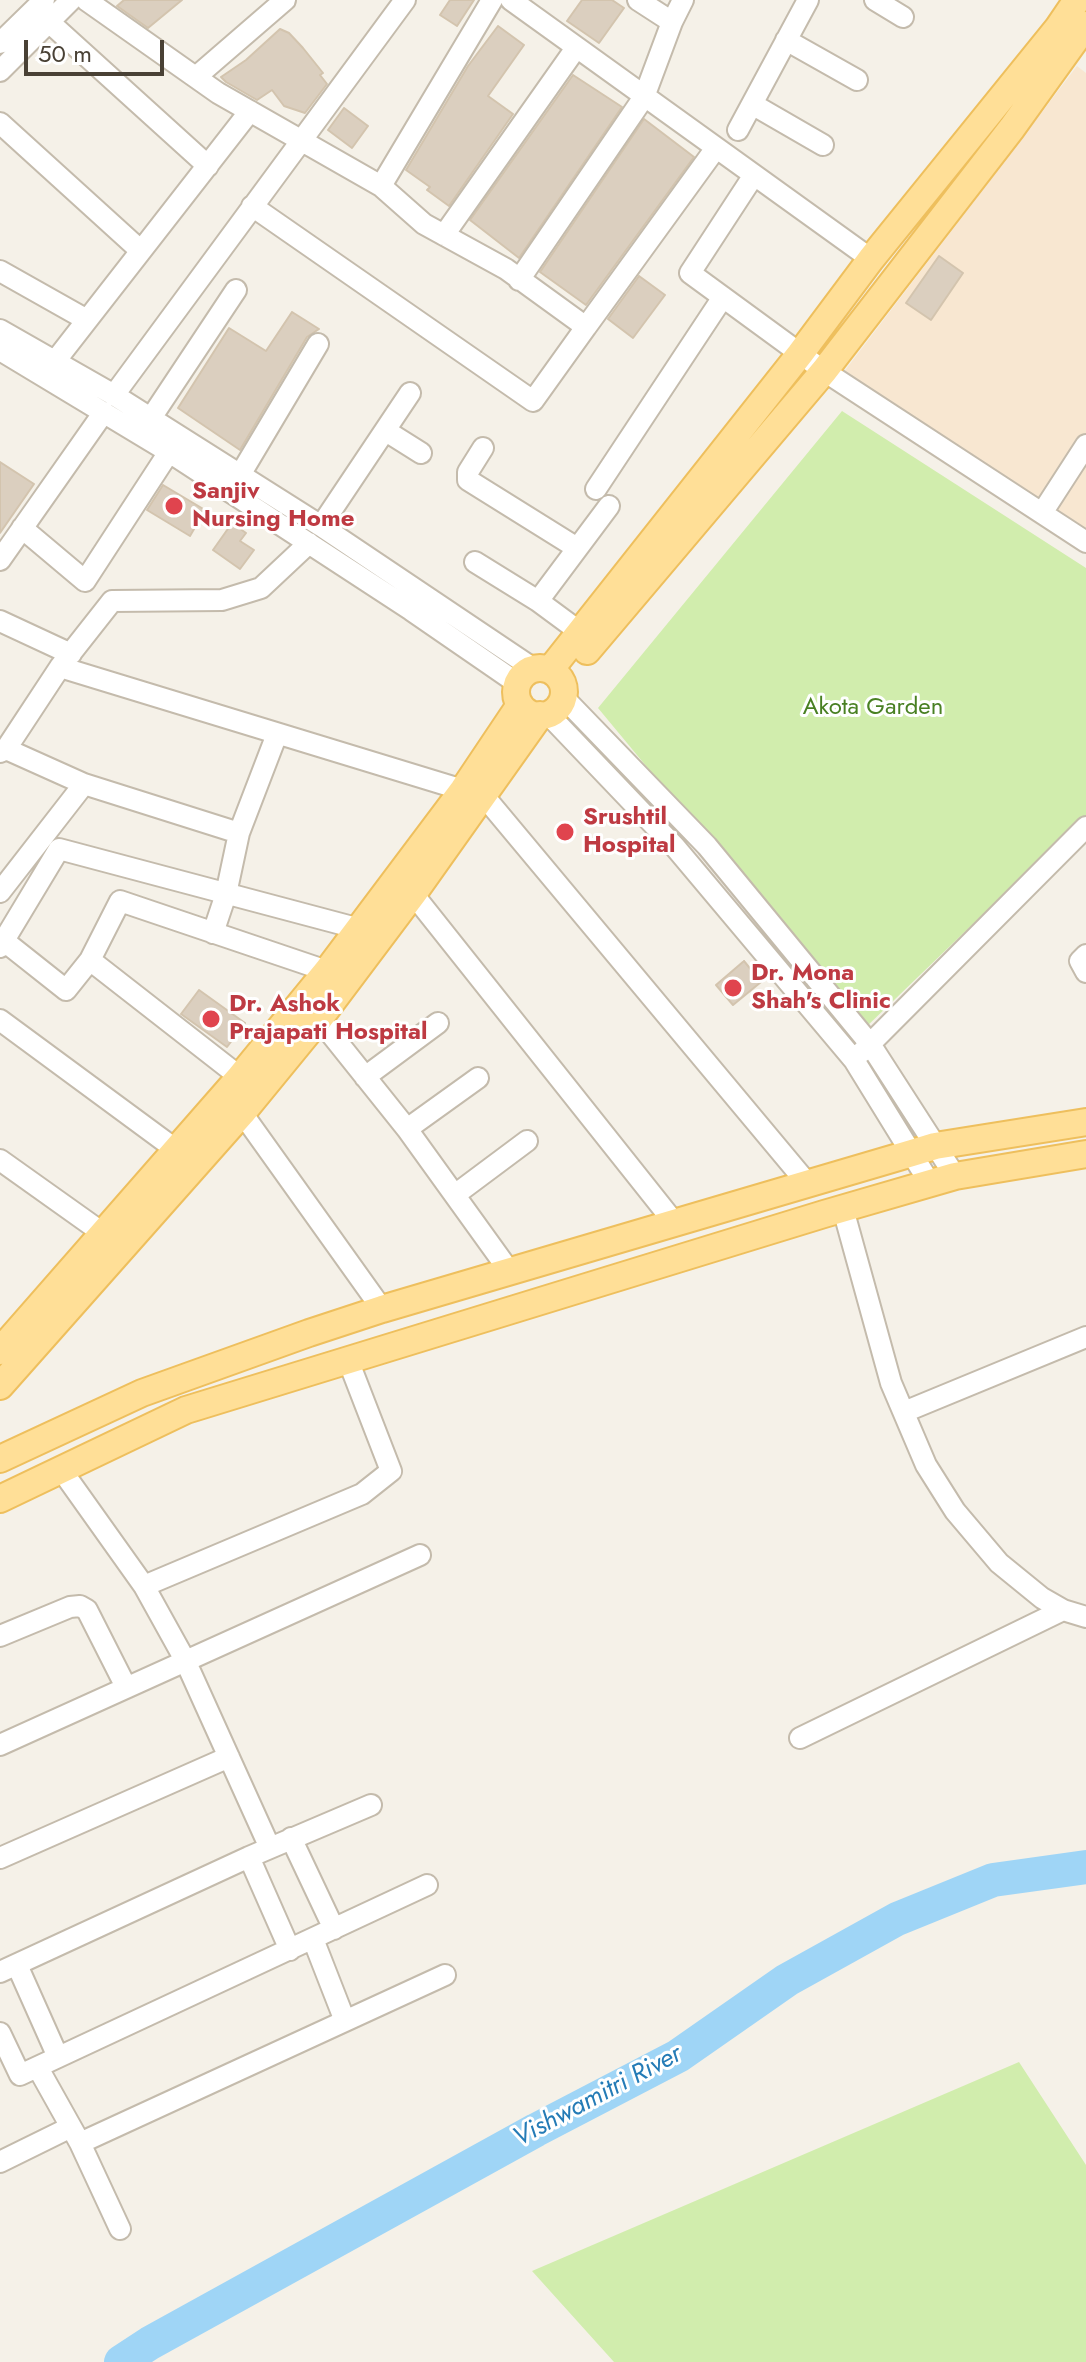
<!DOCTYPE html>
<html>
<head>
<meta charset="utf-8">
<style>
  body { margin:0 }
  #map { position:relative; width:1086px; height:2362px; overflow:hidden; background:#f5f1e8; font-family:Jost,sans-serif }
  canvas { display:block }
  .scale { position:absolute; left:24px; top:40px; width:140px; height:36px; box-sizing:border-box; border:4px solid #494135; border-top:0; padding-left:10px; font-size:24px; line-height:28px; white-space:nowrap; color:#494135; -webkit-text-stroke:6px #fff; paint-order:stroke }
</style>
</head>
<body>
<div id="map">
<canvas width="1086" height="2362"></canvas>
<div class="scale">50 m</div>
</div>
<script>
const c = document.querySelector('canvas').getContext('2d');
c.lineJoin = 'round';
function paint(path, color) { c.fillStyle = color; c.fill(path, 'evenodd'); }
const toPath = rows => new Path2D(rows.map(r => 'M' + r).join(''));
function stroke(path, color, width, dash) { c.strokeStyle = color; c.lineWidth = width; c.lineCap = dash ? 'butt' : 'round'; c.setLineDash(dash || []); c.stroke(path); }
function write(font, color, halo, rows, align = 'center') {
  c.font = font + ' Jost,sans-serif'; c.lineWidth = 6; c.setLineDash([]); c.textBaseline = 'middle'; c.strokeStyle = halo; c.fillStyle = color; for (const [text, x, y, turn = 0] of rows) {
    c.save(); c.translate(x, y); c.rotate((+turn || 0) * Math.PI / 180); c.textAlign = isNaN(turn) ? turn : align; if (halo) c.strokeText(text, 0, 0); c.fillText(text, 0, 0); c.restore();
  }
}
const commercial = toPath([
  [1077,66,1086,73,1086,540,840,377]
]);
const green = toPath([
  [842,411,1086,568,1086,815,864,1029,598,708],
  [1019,2062,1086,2165,1086,2362,614,2362,532,2271]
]);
const river = toPath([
  [121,2362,150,2343,536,2130,678,2056,787,1980,897,1919,993,1880,1086,1867]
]);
const building = toPath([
  [124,0,182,0,148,28,117,6,124,0],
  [450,0,474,0,457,26,440,15,450,0],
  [582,0,612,0,624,8,599,43,567,21,582,0],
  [498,26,524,45,488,96,513,114,449,206,427,190,430,187,406,170,468,66,498,26],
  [280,29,289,33,303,48,323,73,320,75,327,84,305,113,284,106,272,90,257,100,226,82,221,77,246,60,280,29],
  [573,75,622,107,519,258,470,220,573,75],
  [344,108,368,126,352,148,328,130,344,108],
  [644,119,694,157,586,305,540,272,644,119],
  [939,256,963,273,931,320,906,303,939,256],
  [639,276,665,295,633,338,608,319,639,276],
  [292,312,319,329,307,337,240,450,178,408,229,328,266,351,292,312],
  [0,462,34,484,0,533,0,462],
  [163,485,205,510,190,536,147,510,163,485],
  [232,523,246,533,240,541,254,550,240,569,213,550,232,523],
  [744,961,761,982,733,1005,716,985,744,961],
  [199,990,245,1023,227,1047,181,1014,199,990]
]);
const minor = toPath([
  [86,0,218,93,381,186,424,224,506,269,586,327,533,401,252,206],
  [511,0,871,259],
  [638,0,672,22],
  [875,0,903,17],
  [49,22,208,166],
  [786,40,857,80],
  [0,43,44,0],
  [0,71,71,0],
  [197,76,285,0],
  [752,104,823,145],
  [0,123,141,251],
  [738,130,808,0],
  [754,175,690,273,824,371,1086,542],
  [381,186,492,0],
  [444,235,576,48],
  [0,271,87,320],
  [519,280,644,97,672,22,683,0],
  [586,327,716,148],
  [0,330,114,395,321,526,534,669],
  [0,350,169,452,411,610,517,683],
  [56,360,250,111],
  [114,395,405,0],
  [151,418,236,290],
  [386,431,421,453],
  [483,448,468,472,468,480,577,548],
  [240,475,318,344],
  [596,489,723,297],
  [1042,513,1086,445],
  [321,526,410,393],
  [22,528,85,581,169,452],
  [0,560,104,412],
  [475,562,538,601],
  [0,621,71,654],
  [580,632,538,601,609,506],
  [60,667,463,790],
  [563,697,707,846,870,1044,955,1176],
  [548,714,675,847,854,1060,931,1185],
  [6,749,60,667,112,601,222,600,261,588,309,543],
  [0,752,6,749,84,784,239,833],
  [483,795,807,1183],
  [0,892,84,784],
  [413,894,673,1221],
  [213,933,226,894,239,833,277,734],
  [3,940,66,990,90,960,120,901,327,971],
  [0,947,59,849,360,929],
  [1086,955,1080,961,1086,972],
  [90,960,240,1077],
  [319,1019,407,1129,510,1272],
  [0,1020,175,1149],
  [862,1052,1086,827],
  [365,1077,438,1023],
  [242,1113,382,1309],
  [407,1129,478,1078],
  [0,1160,104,1234],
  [456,1194,527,1141],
  [843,1209,891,1383,926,1465,955,1511,999,1563,1042,1598,1063,1610,1086,1617],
  [904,1412,1086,1337],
  [60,1468,144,1586,185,1660,270,1848],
  [144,1586,362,1494,391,1471,348,1360],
  [0,1636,70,1607,80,1606,87,1610,126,1687],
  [800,1738,1063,1610],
  [0,1745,420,1555],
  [291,1838,334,1929],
  [249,1857,290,1950],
  [0,1858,229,1757],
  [313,1939,345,2021],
  [17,1965,58,2057],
  [0,1972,249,1857,371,1805],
  [0,2033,20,2075,427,1885],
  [38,2068,80,2143,120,2229],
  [80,2143,445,1975],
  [0,2162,71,2127]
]);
const major = toPath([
  [587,651,824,371,1012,128,1086,25],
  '516 692a24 24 0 1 1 48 0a24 24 0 1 1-48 0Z',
  [550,670,800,354,871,259,1058,28,1077,0],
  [0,1351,240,1077,327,971,463,790,520,705],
  [0,1386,242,1113,319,1019,413,894,540,715],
  [0,1459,142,1393,309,1333,382,1309,912,1153,935,1146,1086,1122],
  [0,1499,186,1410,824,1214,955,1176,1086,1154]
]);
const markers = [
  [174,506,10,"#e0444e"],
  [565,832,10,"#e0444e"],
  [733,988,10,"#e0444e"],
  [211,1019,10,"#e0444e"]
];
const healthNames = [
  ["Sanjiv",192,492],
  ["Nursing Home",192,520],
  ["Srushtil",583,818],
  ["Hospital",583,846],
  ["Dr. Mona",751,974],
  ["Shah's Clinic",751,1002],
  ["Dr. Ashok",229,1005],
  ["Prajapati Hospital",229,1033]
];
const parkNames = [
  ["Akota Garden",873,708]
];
const waterNames = [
  ["Vishwamitri River",598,2097,-28]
];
paint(commercial, '#f8e7d1');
paint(green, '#d1edad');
stroke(river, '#9fd5f6', 34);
paint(building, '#dbcfbf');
stroke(building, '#d3c4ae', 2);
stroke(minor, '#c4bbac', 24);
stroke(major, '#eebf5d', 30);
stroke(minor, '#fff', 20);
stroke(major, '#ffdf97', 26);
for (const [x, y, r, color] of markers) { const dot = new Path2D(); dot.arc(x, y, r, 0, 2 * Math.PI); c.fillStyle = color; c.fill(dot); stroke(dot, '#fff', 3); }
write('bold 24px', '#be3a42', '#fff', healthNames, 'left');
write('24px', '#498023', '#fff', parkNames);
write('italic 26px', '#247bb6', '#fff', waterNames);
</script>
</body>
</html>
